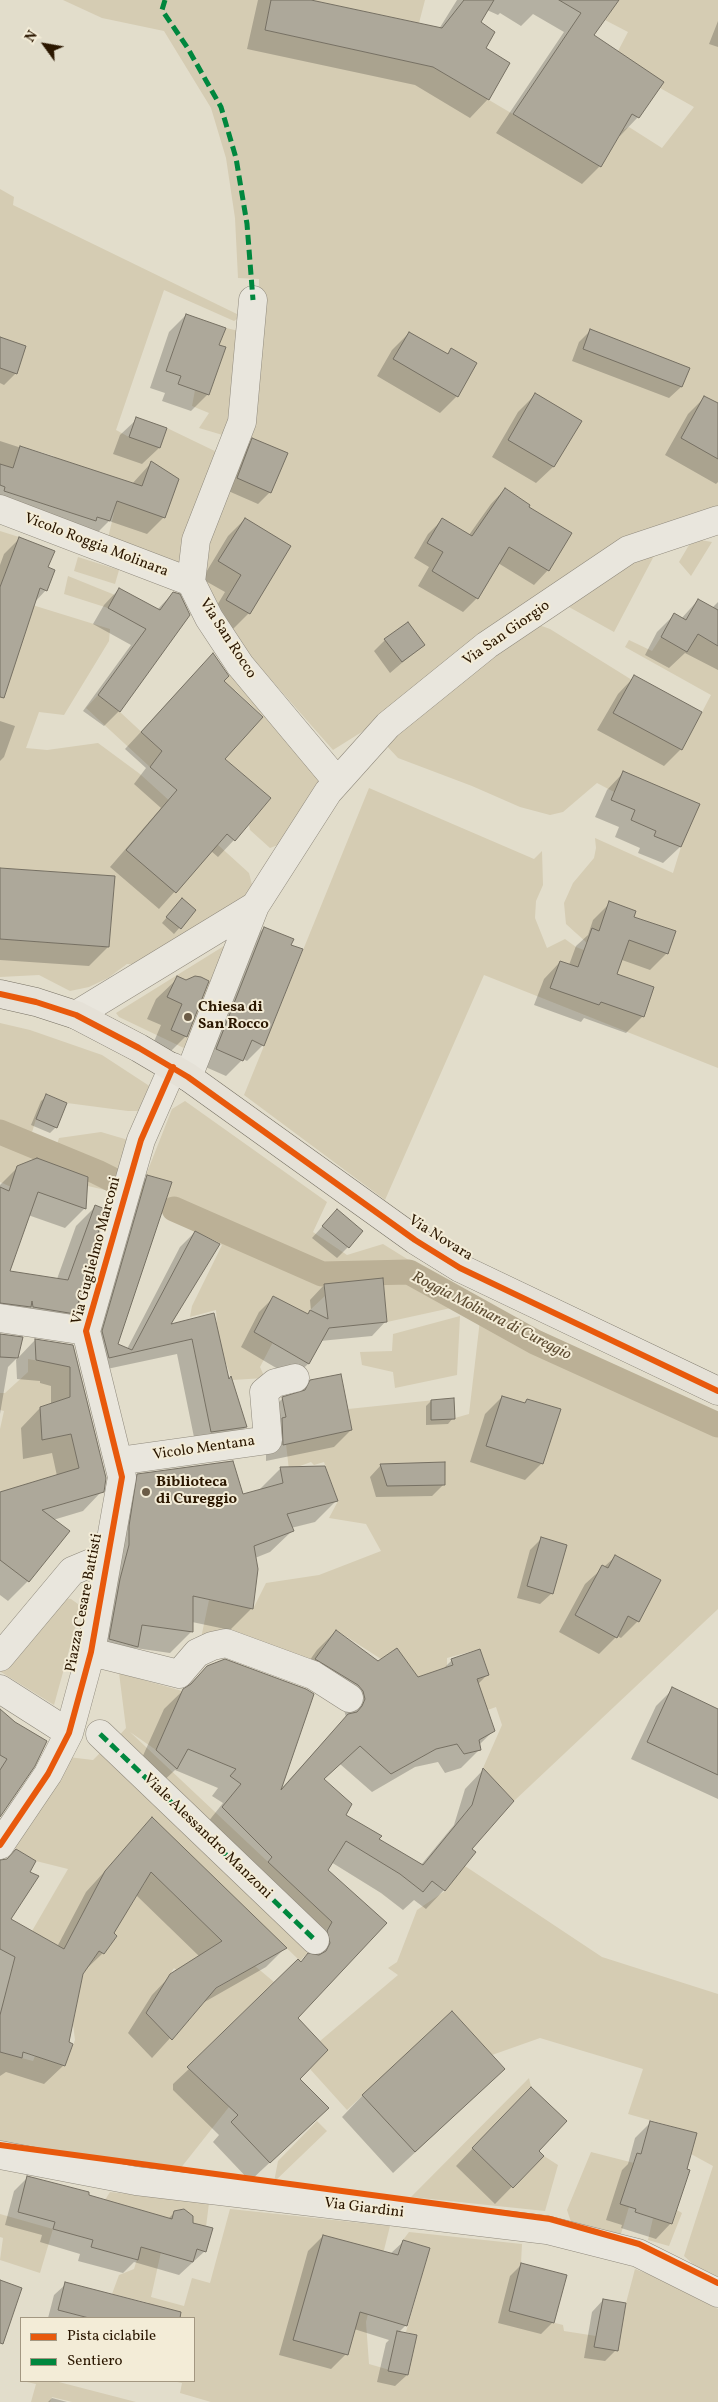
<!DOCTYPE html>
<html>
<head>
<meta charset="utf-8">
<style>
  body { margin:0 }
  #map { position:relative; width:718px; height:2402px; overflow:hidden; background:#e2ddcb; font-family:Vollkorn,serif }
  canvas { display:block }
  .legend { position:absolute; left:20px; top:2317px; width:175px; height:65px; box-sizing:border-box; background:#f3ecd7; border:1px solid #a39781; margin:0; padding:6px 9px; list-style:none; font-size:15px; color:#2b1700 }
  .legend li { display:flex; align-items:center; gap:10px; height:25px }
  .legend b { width:25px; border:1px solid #a39781 }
  .north { position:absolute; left:20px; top:20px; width:50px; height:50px; -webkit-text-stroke:4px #f3ecd7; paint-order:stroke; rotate:302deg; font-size:14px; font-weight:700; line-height:20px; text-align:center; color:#2b1700 }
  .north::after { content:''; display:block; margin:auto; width:18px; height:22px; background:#2b1700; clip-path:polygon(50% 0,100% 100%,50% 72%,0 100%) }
</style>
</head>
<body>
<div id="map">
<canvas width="718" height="2402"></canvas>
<ul class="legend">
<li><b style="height:6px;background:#e8590c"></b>Pista ciclabile</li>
<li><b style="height:6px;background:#00873e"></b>Sentiero</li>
</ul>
<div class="north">N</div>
</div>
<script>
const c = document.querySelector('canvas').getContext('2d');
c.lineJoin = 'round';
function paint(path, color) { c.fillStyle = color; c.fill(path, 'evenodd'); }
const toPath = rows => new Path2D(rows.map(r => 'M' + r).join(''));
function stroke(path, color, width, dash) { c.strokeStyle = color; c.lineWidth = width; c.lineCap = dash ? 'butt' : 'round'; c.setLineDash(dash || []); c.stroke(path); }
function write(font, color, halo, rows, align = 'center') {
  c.font = font + ' Vollkorn,serif'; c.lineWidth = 4; c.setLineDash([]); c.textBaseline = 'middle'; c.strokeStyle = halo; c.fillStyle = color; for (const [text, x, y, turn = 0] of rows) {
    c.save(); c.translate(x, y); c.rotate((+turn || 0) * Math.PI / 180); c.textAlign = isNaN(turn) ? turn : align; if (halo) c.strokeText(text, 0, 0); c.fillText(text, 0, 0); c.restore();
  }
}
const green = toPath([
  [63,0,271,0,265,30,433,67,601,166,623,130,629,127,662,148,694,107,660,88,617,53,628,32,605,20,619,0,718,0,718,509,333,750,252,658,223,613,204,579,208,545,259,289,259,279,238,278,235,218,226,158,211,108,164,31,102,18],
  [311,0,425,0,419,23],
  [0,189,14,197,13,205,241,316,234,321,164,290,116,430,129,437,136,417,167,428,223,455,180,570,108,538,117,500,47,480,54,456,20,446,13,468,0,464],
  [226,328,239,331,234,402,226,436,199,428,209,413,192,406,195,390,209,395,226,347,219,345],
  [0,531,19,537,0,587],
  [700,540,712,542,691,576,679,562,689,545],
  [655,554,614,632,569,607,624,566],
  [78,557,119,570,115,584,74,571],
  [68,576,115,595,108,608,64,594],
  [0,595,110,629,109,641,64,715,39,712,26,748,47,750,98,743,140,774,249,873,255,896,143,965,127,964,108,978,89,987,70,991,39,975,0,977,0,939,109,947,115,877,0,868],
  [539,625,550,629,632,680,614,713,682,750,711,695,625,647,629,640,652,651,661,637,687,652,698,634,718,646,718,1068,484,975,385,1200,244,1095,369,788,534,859,542,851,543,885,536,901,535,918,547,948,565,939,576,947,584,950,587,943,566,924,564,903,573,883,594,858,596,848,595,838,673,873,681,847,654,836,656,831,635,810,611,800,614,792,597,783,563,812,550,815,520,807,472,786,398,758,385,744,470,673],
  [233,671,294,746,319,782,291,840,270,848,250,830,249,825,271,798,225,759,263,716,235,690,212,714,202,705],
  [98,695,120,712,162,751,150,767,86,708],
  [232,941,188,1050,119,1017,116,1013],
  [0,1023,30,1030,102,1055,154,1089,145,1111,128,1111,67,1103,47,1094,36,1119,27,1149,55,1151,59,1138,101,1132,135,1142,118,1193,88,1186,88,1177,37,1158,18,1166,11,1187,0,1182],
  [185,1101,327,1202,313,1232,347,1255,383,1244,465,1295,460,1306,387,1322,383,1278,324,1284,325,1296,310,1310,304,1322,298,1309,273,1296,254,1332,273,1342,260,1367,265,1378,232,1380,218,1341,216,1310,190,1317,192,1306,222,1245,202,1232,162,1212,172,1182,146,1175,172,1109],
  [482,1303,718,1415,718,1609,514,1801,483,1768,502,1725,496,1707,471,1716,460,1685,489,1675,480,1649,447,1658,447,1667,418,1677,397,1648,381,1659,336,1630,320,1651,333,1658,319,1681,200,1643,209,1600,253,1609,266,1583,319,1575,381,1551,366,1524,329,1518,338,1501,324,1462,314,1465,311,1462,289,1470,286,1444,352,1430,348,1409,454,1398,455,1418,469,1414],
  [460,1316,457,1375,395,1388,393,1372,362,1365,360,1352,392,1351,393,1334],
  [28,1359,70,1366,70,1397,40,1407,42,1440,71,1434,79,1468,2,1492,0,1490,0,1429,4,1411,0,1410,0,1393,5,1393,28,1372],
  [64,1598,71,1599,78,1604,79,1614,54,1705,1,1672],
  [119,1673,182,1691,156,1750,130,1732,333,1923,322,1934,115,1740,126,1728],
  [103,1750,309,1951,300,1961,152,1817,105,1871,64,1949,32,1931,68,1869,36,1861,10,1845,68,1757,93,1760],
  [465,1866,602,1957,718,1994,718,2278,697,2268,684,2256,713,2166,691,2154,696,2133,628,2114,643,2069,540,2038,492,2055,452,2011,347,2110,310,2069,328,2050,320,2041,398,1975,388,1968,397,1962,417,1910,445,1891],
  [147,1868,222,1941,194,1959,214,1990,255,1966,274,1982,187,2067,229,2107,176,2174,0,2144,0,2052,33,2061,35,2056,65,2066,75,2040,73,2024,83,1974,99,1951,104,1954,117,1936,109,1930,129,1908,145,1883,137,1879],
  [174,1968,206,2000,172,2040,146,2013],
  [529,2078,531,2087,472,2148,513,2188,544,2156,558,2165,545,2211,411,2197],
  [317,2121,327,2131,274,2182,278,2161],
  [591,2152,634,2163,621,2204,629,2207,620,2237,572,2225,567,2210],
  [110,2192,209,2203,206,2227,193,2223,193,2216,184,2209,175,2211,161,2252,151,2297,184,2306,192,2278,210,2283,230,2209,390,2226,366,2322,369,2364,407,2375,417,2335,406,2332,430,2248,403,2240,409,2232,522,2244,521,2263,509,2311,563,2325,564,2331,596,2336,618,2350,626,2303,635,2269,670,2282,718,2309,718,2402,211,2402,180,2393,182,2383,173,2381,194,2381,194,2318,146,2318,149,2303,112,2294,119,2275,134,2269,151,2213,105,2200],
  [677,2210,682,2213,669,2246,648,2240,653,2218,672,2224],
  [0,2214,53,2229,40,2273,0,2260,3,2238,0,2237],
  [22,2381,55,2381,136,2402,72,2402,52,2397,50,2402,31,2402,36,2384]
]);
const shadow = toPath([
  [258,0,305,0,439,29,457,0,617,0,593,36,638,117,620,136,619,135,600,166,582,184,496,133,564,32,533,14,521,26,500,13,498,15,487,10,479,23,488,99,470,118,415,85,247,49],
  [718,21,718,47,709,44],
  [186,315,218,346,208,394,191,411,162,401,165,393,150,388,169,332],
  [590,331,688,368,681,387,669,398,572,361,579,342],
  [409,333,446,355,451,350,457,396,440,413,377,376,392,350],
  [0,338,16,373,4,385,0,383],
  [535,395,580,421,553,467,536,483,492,457,518,412],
  [705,397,718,405,718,482,716,484,665,455,688,414],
  [137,419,165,429,159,448,142,464,113,454,120,435],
  [253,440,270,492,258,504,226,490,241,451],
  [0,441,132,484,151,463,164,517,147,534,109,521,92,538,0,512],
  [505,489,548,570,534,585,498,563,477,598,463,612,418,586,429,567,414,558,428,534,442,520,469,535,491,504],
  [245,519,249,613,232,630,210,617,225,592,202,579,228,536],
  [19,539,47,568,46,590,34,603,0,683,0,565,4,554],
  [119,589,157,610,173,593,119,711,104,726,83,711,131,645,93,624,104,605],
  [698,600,712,608,718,602,718,670,685,653,669,668,645,655,657,632,674,615,681,619],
  [385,640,423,645,390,673,374,651],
  [197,671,223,681,223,759,234,840,218,857,211,851,159,909,110,867,161,808,134,784,146,768,125,749],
  [634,677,701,712,681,749,664,766,597,730,618,694],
  [0,721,15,726,4,757,0,761],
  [623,773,680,847,663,863,638,853,640,848,615,837,619,827,595,817,607,790],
  [0,869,108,947,89,966,0,960],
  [610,903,633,918,667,953,650,970,622,960,616,975,643,1016,626,1033,584,1018,581,1022,534,1005,544,979,560,962,569,965,576,946,588,935,593,920],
  [177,905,195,910,174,934,162,923],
  [264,928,263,1045,247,1061,243,1059,226,1076,201,1065,248,944],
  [178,978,186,982,186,1036,164,1058,150,1051,161,1025,147,1019,156,999],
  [47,1096,56,1127,50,1133,31,1125,41,1101],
  [18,1167,85,1208,65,1228,28,1215,9,1272,57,1279,76,1226,96,1206,74,1313,54,1332,0,1325,0,1185],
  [148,1176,117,1344,127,1349,180,1247,195,1232,169,1326,213,1314,228,1380,246,1427,231,1442,196,1447,177,1354,93,1372,87,1347,132,1192],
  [337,1210,348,1247,337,1258,312,1238],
  [324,1285,386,1321,372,1336,320,1341,308,1364,293,1378,241,1347,259,1312,274,1297,307,1315,311,1311,310,1300],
  [0,1334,22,1338,16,1360,35,1340,72,1346,102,1491,83,1511,53,1520,68,1531,28,1581,8,1601,0,1595,0,1492,57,1476,52,1453,23,1459,21,1428,40,1408,51,1405,51,1386,40,1383,40,1381,17,1379,16,1359,8,1367,0,1414],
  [311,1381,351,1430,334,1447,266,1461,266,1415,283,1398,299,1393],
  [502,1397,524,1404,527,1400,542,1463,525,1480,470,1462,485,1414],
  [431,1401,453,1418,448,1424,426,1425,426,1406],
  [381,1465,444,1484,432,1496,376,1497,370,1477],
  [281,1468,337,1500,315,1522,291,1528,292,1531,270,1552,255,1558,257,1569,251,1609,230,1630,192,1622,192,1631,170,1653,135,1648,115,1668,88,1660,116,1497,138,1475,242,1495,259,1490],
  [541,1539,552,1593,540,1604,517,1598,530,1550],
  [615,1557,638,1621,621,1638,617,1636,599,1654,559,1632,585,1584],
  [336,1631,378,1662,418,1678,442,1670,452,1660,488,1674,478,1684,493,1731,479,1745,480,1749,461,1768,445,1773,438,1762,415,1767,372,1792,340,1764,323,1780,344,1815,378,1839,421,1865,454,1825,465,1789,483,1770,470,1849,444,1890,426,1909,414,1900,403,1910,381,1893,331,1862,326,1870,386,1923,297,2018,298,2079,328,2108,250,2181,213,2142,219,2135,173,2090,173,2084,310,1955,309,1951,204,1827,223,1803,212,1796,218,1788,175,1770,157,1787,137,1769,164,1709,207,1667,279,1791,346,1717,344,1710,297,1678,317,1650],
  [673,1689,718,1710,718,1799,631,1759,656,1706],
  [0,1711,14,1723,0,1815],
  [152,1819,285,1948,266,1967,201,2004,152,2058,128,2033,152,1995,171,1975,200,1957,136,1895,112,1933,103,1953,83,1972,64,2065,44,2084,6,2072,0,2076,0,1939,57,1947,86,1892],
  [482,2090,393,2173,342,2117,363,2095],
  [514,2105,537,2151,542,2156,495,2204,456,2166],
  [651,2122,671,2223,656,2239,621,2228,622,2225,606,2220,622,2170,628,2164,635,2138],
  [28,2177,168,2219,175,2212,192,2224,205,2251,179,2275,134,2262,123,2273,78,2261,80,2254,40,2242,42,2235,5,2225,14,2191],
  [323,2236,390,2254,404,2241,406,2325,399,2332,415,2336,407,2375,395,2386,377,2382,386,2343,389,2340,354,2329,346,2354,331,2369,279,2355,308,2251],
  [522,2264,553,2322,541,2334,498,2323,510,2276],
  [66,2284,148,2304,144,2318,48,2318,54,2295],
  [603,2300,616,2350,605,2361,584,2358,592,2312],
  [52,2398,67,2402,48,2402]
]);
const canal = toPath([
  [0,1132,97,1172,131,1189],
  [174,1209,322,1274,409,1272,535,1342,718,1425]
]);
const building = toPath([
  [271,0,311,0,442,28,464,0,494,0,481,22,495,32,486,48,510,63,489,100,433,67,265,30,271,0],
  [559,0,619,0,594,35,664,82,639,118,632,114,601,167,513,114,581,13,559,0],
  [186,314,226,328,219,345,226,347,209,395,178,384,181,376,166,371,186,314],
  [590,329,690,368,682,387,583,349,590,329],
  [409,332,448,354,451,348,477,363,458,397,393,359,409,332],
  [0,337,26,346,17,374,0,368,0,337],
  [535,393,582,421,554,467,508,440,535,393],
  [704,396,718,403,718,459,681,438,704,396],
  [136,417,167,428,160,448,129,437,136,417],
  [252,438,288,453,271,493,237,478,252,438],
  [20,446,142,486,151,461,179,479,165,518,117,501,110,521,97,517,96,521,4,491,5,487,0,485,0,464,13,468,20,446],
  [505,488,530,505,529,507,572,533,549,571,509,547,478,599,432,571,443,552,427,543,442,518,472,536,505,488],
  [245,518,291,546,250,614,226,600,241,575,218,561,245,518],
  [19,537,55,551,48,567,55,570,47,591,40,588,4,698,0,697,0,587,19,537],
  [119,588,160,610,173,592,180,594,190,615,120,712,98,695,146,629,108,608,119,588],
  [698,599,718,610,718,646,698,634,687,652,661,637,674,613,686,620,698,599],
  [408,622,425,645,402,662,384,639,408,622],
  [213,653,229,676,224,681,263,717,225,759,271,798,235,841,227,834,176,893,126,850,177,790,150,767,162,751,141,732,213,653],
  [634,675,702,712,682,750,613,713,634,675],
  [623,771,700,804,681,847,654,836,656,831,631,820,635,810,611,800,623,771],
  [0,868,115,876,109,947,0,939,0,868],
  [182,898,196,910,181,929,166,917,182,898],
  [609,901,636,911,634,917,676,931,668,954,629,940,617,974,654,987,644,1017,601,1002,599,1005,550,988,560,961,578,967,592,928,599,931,609,901],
  [264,927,294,939,291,945,303,949,264,1046,252,1040,243,1061,216,1049,264,927],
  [177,976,186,980,195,976,201,977,209,981,187,1037,171,1030,182,1004,167,997,177,976],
  [46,1094,67,1103,57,1128,36,1119,46,1094],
  [37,1158,88,1177,86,1209,38,1192,10,1271,68,1280,95,1205,105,1209,75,1314,33,1307,32,1301,31,1307,0,1303,0,1187,9,1191,17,1166,37,1158],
  [147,1175,172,1182,118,1344,132,1350,195,1231,220,1244,171,1324,214,1313,229,1379,231,1376,247,1427,211,1432,192,1339,109,1358,102,1331,147,1175],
  [337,1209,363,1231,349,1248,322,1226,337,1209],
  [383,1278,387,1322,329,1328,309,1364,254,1332,273,1296,308,1314,310,1310,328,1319,324,1284,383,1278],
  [0,1334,23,1337,18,1358,0,1357,0,1334],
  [35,1339,73,1345,106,1478,104,1492,42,1510,70,1531,29,1582,0,1560,0,1492,79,1468,71,1434,42,1440,40,1407,70,1397,70,1367,36,1360,35,1339],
  [341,1374,352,1430,283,1445,282,1418,286,1417,282,1397,305,1390,310,1380,341,1374],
  [502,1396,525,1403,527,1399,561,1409,543,1464,486,1446,502,1396],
  [454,1398,455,1419,431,1420,431,1400,454,1398],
  [233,1461,243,1494,283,1483,280,1467,325,1466,338,1501,287,1514,294,1531,254,1546,258,1569,253,1609,193,1596,193,1632,142,1625,138,1647,109,1639,120,1579,129,1545,129,1526,137,1474,233,1461],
  [445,1462,445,1485,387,1486,380,1464,445,1462],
  [541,1537,567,1545,553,1594,527,1586,541,1537],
  [615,1555,661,1580,639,1622,628,1616,617,1638,575,1615,602,1565,608,1568,615,1555],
  [336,1630,378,1661,397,1648,418,1677,453,1665,451,1659,480,1649,489,1675,477,1679,495,1731,479,1740,481,1750,464,1754,457,1744,436,1749,391,1774,360,1746,324,1779,352,1804,346,1815,382,1836,379,1839,423,1865,472,1805,483,1768,514,1801,472,1849,476,1852,445,1891,432,1881,423,1892,400,1874,346,1841,328,1870,387,1923,298,2018,328,2050,300,2079,329,2108,270,2163,231,2122,238,2115,187,2067,298,1959,301,1962,308,1953,319,1955,326,1951,330,1943,327,1931,332,1922,268,1862,272,1857,222,1807,241,1784,230,1776,236,1769,188,1749,177,1769,156,1750,183,1689,191,1684,207,1666,225,1659,306,1689,314,1694,281,1790,348,1714,357,1712,362,1706,365,1699,363,1691,358,1685,315,1659,336,1630],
  [672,1687,718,1709,718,1775,647,1742,672,1687],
  [0,1709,15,1722,47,1741,35,1766,0,1817,0,1770,7,1759,0,1755,0,1709],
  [152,1817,287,1948,216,1988,172,2040,146,2013,170,1974,222,1941,151,1872,114,1933,117,1936,104,1954,99,1951,83,1974,69,2042,73,2044,65,2066,23,2052,22,2058,0,2052,0,2015,15,1957,0,1949,0,1860,7,1859,16,1849,36,1861,30,1872,39,1876,11,1919,64,1949,105,1871,152,1817],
  [452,2011,505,2069,415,2152,362,2095,452,2011],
  [531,2087,567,2121,539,2151,544,2156,513,2188,472,2148,531,2087],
  [650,2121,697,2133,687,2169,690,2170,672,2224,635,2212,636,2209,620,2204,637,2153,641,2154,650,2121],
  [27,2176,89,2192,89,2195,172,2219,174,2211,184,2209,193,2216,193,2223,213,2228,206,2252,197,2249,193,2262,141,2247,138,2260,91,2247,93,2240,53,2229,55,2222,18,2212,27,2176],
  [323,2235,398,2255,403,2240,430,2248,407,2326,360,2312,348,2355,293,2340,323,2235],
  [521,2263,567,2275,554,2323,509,2311,521,2263],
  [0,2280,22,2288,3,2344,0,2343,0,2280],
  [65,2282,181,2312,180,2318,89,2318,58,2310,65,2282],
  [603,2299,626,2303,618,2351,594,2347,603,2299],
  [397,2331,417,2335,408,2375,388,2371,397,2331]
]);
const minor = toPath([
  [253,300,242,422,196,540,191,582,209,618,240,665,337,781],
  [0,509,191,582],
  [76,1015,255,906],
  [188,1077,255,906,328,792,388,725,487,645,628,550,718,520],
  [0,1318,86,1331],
  [118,1461,268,1440,264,1392,275,1383,295,1378],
  [91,1652,179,1674,197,1653,212,1646,226,1643,313,1675,349,1698],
  [0,1657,72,1571,108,1556],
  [0,1689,69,1733],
  [100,1734,315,1940],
  [0,1845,48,1774,69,1733,91,1652,122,1477,86,1331,141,1140,173,1067],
  [0,2155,136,2181,547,2230,638,2253,718,2293]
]);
const major = toPath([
  [0,994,36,1002,76,1015,139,1048,188,1077,415,1240,460,1268,718,1391]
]);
const quiet = toPath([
  [165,0,162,10,187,47,221,107,236,158,247,224,253,300],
  [100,1734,315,1940]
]);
const cycleway = toPath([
  [0,994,36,1002,76,1015,139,1048,188,1077,415,1240,460,1268,718,1391],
  [0,1845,48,1774,69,1733,91,1652,122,1477,86,1331,141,1140,173,1067],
  [0,2145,550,2219,639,2244,718,2283]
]);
const markers = [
  [188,1017,5,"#6b5c47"],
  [146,1492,5,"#6b5c47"]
];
const streetNames = [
  ["Vicolo Roggia Molinara",96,546,21],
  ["Via San Giorgio",507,634,-35],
  ["Via San Rocco",227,639,57],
  ["Via Novara",440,1239,32],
  ["Via Guglielmo Marconi",97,1251,-75],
  ["Vicolo Mentana",204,1449,-8],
  ["Piazza Cesare Battisti",85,1603,-79],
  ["Viale Alessandro Manzoni",207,1837,44],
  ["Via Giardini",364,2209,7]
];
const poiNames = [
  ["Chiesa di",198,1008],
  ["San Rocco",198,1025],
  ["Biblioteca",156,1483],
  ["di Cureggio",156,1500]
];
const waterNames = [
  ["Roggia Molinara di Cureggio",491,1317,27]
];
paint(green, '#d5ccb3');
paint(shadow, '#0003');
stroke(canal, '#bbb096', 25);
paint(building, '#ada89a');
stroke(building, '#767063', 1);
stroke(minor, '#908a7d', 29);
stroke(major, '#767063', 29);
stroke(minor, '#e9e6dd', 28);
stroke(major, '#e5e1d7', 28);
stroke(quiet, '#00873e', 5, [10, 5]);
stroke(cycleway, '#e8590c', 6);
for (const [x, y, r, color] of markers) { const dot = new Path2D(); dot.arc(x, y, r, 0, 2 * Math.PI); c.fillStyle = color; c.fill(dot); stroke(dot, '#f3ecd7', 2); }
write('15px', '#2b1700', '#f3ecd7', streetNames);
write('bold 15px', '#2b1700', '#f3ecd7', poiNames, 'left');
write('italic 16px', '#5e4d33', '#f3ecd7', waterNames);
</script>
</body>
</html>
